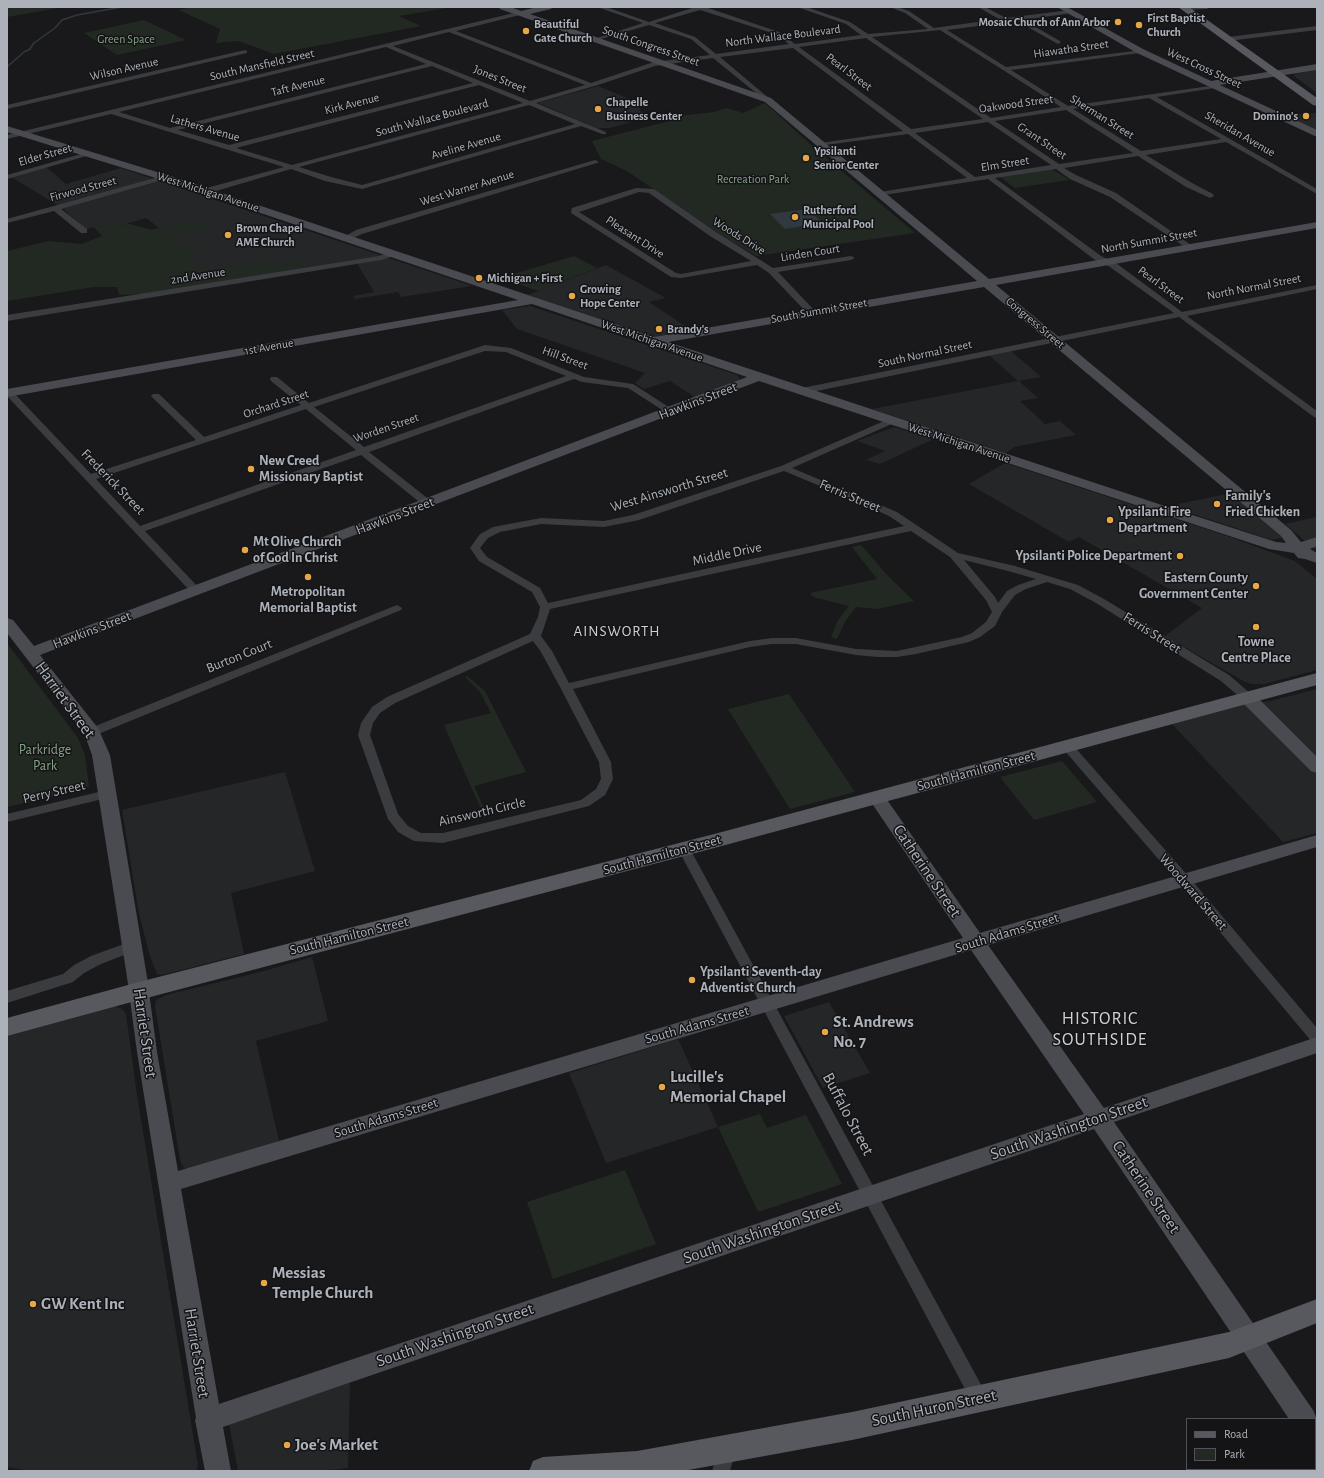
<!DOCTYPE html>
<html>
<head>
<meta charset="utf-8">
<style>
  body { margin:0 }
  #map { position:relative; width:1324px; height:1478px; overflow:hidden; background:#19191b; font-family:"Alegreya Sans",sans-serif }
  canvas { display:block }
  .frame { position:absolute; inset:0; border:8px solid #adb2ba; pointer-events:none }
  .legend { position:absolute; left:1186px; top:1418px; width:130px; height:52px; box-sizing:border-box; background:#141416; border:1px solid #515358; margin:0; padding:5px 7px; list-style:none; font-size:12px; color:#adb2ba }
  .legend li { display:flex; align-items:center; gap:8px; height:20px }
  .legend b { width:20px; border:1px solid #515358 }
</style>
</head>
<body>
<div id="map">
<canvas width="1324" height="1478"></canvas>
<div class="frame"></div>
<ul class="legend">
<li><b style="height:5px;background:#57595f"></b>Road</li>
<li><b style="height:11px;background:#222922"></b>Park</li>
</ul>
</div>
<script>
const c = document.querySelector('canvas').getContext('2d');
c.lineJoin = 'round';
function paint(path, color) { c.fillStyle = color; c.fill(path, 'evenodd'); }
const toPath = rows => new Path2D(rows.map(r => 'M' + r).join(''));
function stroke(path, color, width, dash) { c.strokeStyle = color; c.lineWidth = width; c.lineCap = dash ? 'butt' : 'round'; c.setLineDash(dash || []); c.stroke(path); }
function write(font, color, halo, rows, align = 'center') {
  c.font = font + ' "Alegreya Sans",sans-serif'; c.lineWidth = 3; c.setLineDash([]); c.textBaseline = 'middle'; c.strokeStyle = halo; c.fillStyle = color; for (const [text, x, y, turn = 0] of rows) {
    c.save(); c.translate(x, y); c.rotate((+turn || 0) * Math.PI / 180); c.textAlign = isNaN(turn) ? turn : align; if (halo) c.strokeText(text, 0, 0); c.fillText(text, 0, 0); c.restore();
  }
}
const built = toPath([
  [1317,70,1317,93,1294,76,1295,74],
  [598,86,639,103,640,111,647,115,641,119,610,128,597,128,538,103],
  [1317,113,1317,132,1284,116,1298,114],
  [46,167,66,184,121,168,472,286,401,297,398,292,355,299,353,296,374,292,355,260,145,294,129,234,159,228,146,218,99,232,93,227,86,229,61,207,11,177],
  [606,265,666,298,649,302,691,330,655,337,528,295],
  [530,306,737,375,740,379,739,382,696,398,670,381,644,389,635,383,645,373,517,329,502,310],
  [1011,351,1041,377,1019,381,1038,398,1020,401,1045,424,1060,421,1076,435,1014,447,1006,453,872,409,1018,381,989,355],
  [894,427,934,439,880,464,866,460,885,451,857,441],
  [1005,463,1227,536,1295,561,1317,579,1317,670,1264,684,1252,684,1245,682,1165,636,1202,608,1079,537,1069,542,969,484],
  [1232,493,1282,537,1281,538,1272,540,1175,508,1178,504],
  [1317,517,1317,551,1285,524],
  [1317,689,1317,833,1283,842,1172,724,1245,704,1270,701],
  [285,772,315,871,231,893,244,954,162,975,157,974,149,953,139,914,122,810],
  [312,957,328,1021,256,1041,280,1145,189,1171,183,1167,180,1160,155,1006,156,1000,166,995,264,971],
  [829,1002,870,1073,823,1088,784,1016],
  [114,1006,122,1009,126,1014,137,1095,198,1465,196,1471,32,1471,7,1467,7,1034],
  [678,1039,718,1127,606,1163,569,1073],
  [350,1380,348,1468,319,1471,238,1471,229,1424]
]);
const green = toPath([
  [7,7,64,7,7,17],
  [190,7,453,7,399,16,421,26,274,54,239,41,216,43,220,29,179,10],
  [144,20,186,40,117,55,84,33],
  [765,103,810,144,915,233,756,256,721,235,627,171,601,159,592,141,677,119,678,116,714,112,727,108,743,113],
  [1052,169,1069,180,1015,188,1000,177],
  [185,221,209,222,202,229,174,238,177,245,201,245,187,260,205,271,260,261,270,265,301,262,303,269,145,294,119,295,117,287,94,287,7,301,7,251,49,241,82,244,102,236,93,226,130,224,156,231],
  [574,256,597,268,539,291,500,278],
  [861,545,889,577,914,601,877,609,856,607,845,622,837,639,831,637,838,620,849,606,813,597,810,593,877,579,852,547],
  [7,643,78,738,85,755,89,787,7,807],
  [467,676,485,691,526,772,474,786,487,815,484,816,444,725,491,713,480,692,465,677],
  [789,694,855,792,790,809,728,709],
  [1062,761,1097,802,1034,820,1000,777],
  [760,1114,767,1128,806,1115,842,1184,758,1212,718,1127],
  [625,1170,656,1244,553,1279,527,1202]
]);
const water = toPath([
  [807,209,823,223,785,229,770,214]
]);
const stream = toPath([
  [7,67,24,52,30,49,34,43,55,28,62,20,77,15,122,7]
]);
const street = toPath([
  [597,7,606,7,649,22,695,7,705,7,779,32,795,44,861,35,846,24,797,7,806,7,850,22,868,34,928,29,905,13,890,7,898,7,909,11,934,28,999,19,978,7,985,7,1006,18,1070,10,1072,11,1072,13,1023,20,1060,41,1061,42,1058,44,1017,21,947,30,1006,67,1142,50,1142,52,1140,53,1011,70,1068,106,1217,85,1218,86,1215,88,1157,97,1317,189,1317,194,1226,142,1146,155,1192,183,1213,194,1214,196,1210,198,1186,187,1138,156,1064,168,1076,175,1116,193,1191,245,1191,249,1188,249,1110,197,1070,179,1056,169,995,178,1101,256,1116,263,1182,312,1317,285,1317,289,1187,316,1317,411,1317,418,1314,417,1179,317,802,394,799,393,797,391,799,389,802,388,1174,313,1110,267,1095,260,988,179,877,196,877,192,880,192,967,178,908,134,818,146,818,144,820,143,903,131,793,48,720,57,770,99,770,101,766,101,713,58,655,66,598,85,536,103,606,132,606,134,602,134,581,126,362,189,325,181,291,169,209,193,203,193,203,189,284,167,111,114,7,139,7,135,522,11,525,13,524,14,456,31,591,83,654,62,710,55,691,39,649,25,594,41,594,39,643,23,597,7],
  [700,10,775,34,789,44,716,54,695,37,655,23,700,10],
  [940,30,1003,70,1061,107,991,118,872,37,940,30],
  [449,32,585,85,530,101,393,46,449,32],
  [866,38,983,119,911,129,799,47,866,38],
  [386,47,426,64,170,128,119,112,386,47],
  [432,66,473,83,229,145,178,130,432,66],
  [479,85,523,103,292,165,236,148,479,85],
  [1149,98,1221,139,1141,151,1073,109,1149,98],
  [529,105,575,124,362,185,331,177,299,167,529,105],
  [1066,110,1133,153,1059,164,995,121,1066,110],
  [988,122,1051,165,975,177,915,133,988,122],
  [1182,7,1210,7,1207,9,1184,10,1182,9,1182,7],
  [1317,26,1317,30,1228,41,1225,39,1228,37,1317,26],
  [245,50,247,51,247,53,7,109,7,105,245,50],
  [88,152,91,154,90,155,7,179,7,175,88,152],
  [595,160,599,162,597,163,362,234,349,240,346,240,342,238,356,230,595,160],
  [162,176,168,176,169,178,61,209,87,229,87,233,81,233,54,211,7,223,7,219,162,176],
  [636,188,654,189,716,232,773,268,851,256,855,258,851,260,778,272,814,310,815,312,811,314,808,314,769,273,757,265,681,278,671,277,571,213,572,208,636,188],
  [639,192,649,193,710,236,751,261,681,274,676,273,579,212,639,192],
  [391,252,395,254,394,256,381,260,7,321,7,315,379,256,391,252],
  [485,345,511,348,584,377,633,384,675,411,673,413,667,413,628,388,582,382,574,379,369,452,431,501,432,503,431,505,423,505,361,455,145,531,199,588,200,590,199,592,195,593,191,592,7,396,7,391,12,391,91,474,196,440,153,398,151,396,153,394,159,394,204,437,301,405,271,381,270,379,271,377,277,377,309,403,485,345],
  [485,351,506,352,566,376,364,447,314,407,485,351],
  [306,409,356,450,140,526,96,479,306,409],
  [891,418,894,419,896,421,894,423,792,468,897,512,958,553,1015,566,1078,585,1104,599,1229,675,1251,694,1253,697,1251,700,1243,700,1221,681,1096,603,1070,589,1047,582,1026,589,1015,595,1002,612,995,626,980,637,969,642,916,654,897,657,878,657,856,655,796,644,772,644,750,647,573,689,611,762,613,779,605,795,589,806,443,843,414,841,398,832,388,819,358,735,361,723,372,707,387,697,530,634,538,617,540,607,532,592,479,561,470,548,480,534,493,527,541,518,604,521,633,515,781,466,891,418],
  [784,471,856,501,889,516,904,526,548,603,540,588,487,557,480,548,488,538,500,532,541,524,604,527,639,520,784,471],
  [911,531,950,557,986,600,992,612,986,622,972,633,962,637,897,651,856,649,796,638,772,638,750,641,569,683,552,651,541,636,550,609,911,531],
  [964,560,1008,571,1036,579,1018,585,1007,591,998,603,995,597,964,560],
  [533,641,541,652,560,687,599,762,601,779,596,789,581,800,443,833,421,833,408,826,398,814,370,735,373,723,380,713,395,703,533,641],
  [397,605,402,608,401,610,96,735,88,735,86,732,88,729,397,605],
  [1068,743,1072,744,1189,877,1317,1028,1317,1044,1312,1042,1179,883,1064,750,1062,747,1064,744,1068,743],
  [107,790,111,791,113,794,111,797,7,822,7,814,107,790],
  [684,844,689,846,690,849,985,1392,988,1398,985,1404,979,1407,973,1404,678,849,679,846,684,844],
  [132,941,137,942,139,946,137,950,101,964,84,973,73,982,7,1003,7,991,63,974,74,965,91,956,132,941],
  [727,1440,733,1443,736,1449,730,1471,712,1471,721,1443,727,1440]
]);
const secondary = toPath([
  [499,7,511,7,521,11,537,7,552,7,551,9,530,14,771,98,989,279,1317,222,1317,228,996,285,1291,530,1301,542,1317,537,1317,546,1310,549,1317,553,1317,563,1305,559,1298,558,1294,553,1269,549,759,381,40,655,98,728,110,755,147,977,157,1052,178,1171,963,938,871,802,868,798,871,794,877,792,883,794,980,933,1317,835,1317,847,988,945,1104,1108,1317,1037,1317,1053,1114,1122,1313,1410,1317,1419,1315,1423,1317,1423,1317,1451,1315,1450,1315,1419,1289,1419,1094,1129,331,1389,223,1427,231,1471,205,1471,195,1420,196,1418,137,1052,127,977,92,755,84,733,7,633,7,618,13,620,34,646,747,377,532,304,7,397,7,389,518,300,172,183,7,132,7,126,180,179,654,337,977,281,765,102,500,9,499,7],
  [984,287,1281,536,1286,543,1276,542,1180,511,668,342,984,287],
  [971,950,1084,1114,219,1404,181,1189,971,950],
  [1057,7,1067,7,1143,49,1211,81,1317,64,1317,70,1220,85,1317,130,1317,137,1137,53,1057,7],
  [1247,692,1253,693,1317,757,1317,773,1311,771,1241,701,1239,697,1241,693,1247,692]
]);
const primary = toPath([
  [1178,7,1189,7,1317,98,1317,106,1313,105,1178,7],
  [1317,673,1317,685,718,847,139,1000,7,1036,7,1018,139,982,718,833,1317,673],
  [1317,1299,1317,1323,1229,1358,852,1440,683,1471,529,1471,533,1461,543,1457,637,1451,852,1412,1229,1332,1317,1299]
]);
const markers = [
  [1118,22,4,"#e6a746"],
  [1139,25,4,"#e6a746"],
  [526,31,4,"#e6a746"],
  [598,109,4,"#e6a746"],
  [1306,116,4,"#e6a746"],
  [806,158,4,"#e6a746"],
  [795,217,4,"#e6a746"],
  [228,235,4,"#e6a746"],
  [479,278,4,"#e6a746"],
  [572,296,4,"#e6a746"],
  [659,329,4,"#e6a746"],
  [251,469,4,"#e6a746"],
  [1217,504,4,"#e6a746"],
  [1110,520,4,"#e6a746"],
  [245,550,4,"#e6a746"],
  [1180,556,4,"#e6a746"],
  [308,577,4,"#e6a746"],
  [1256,586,4,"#e6a746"],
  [1256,627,4,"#e6a746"],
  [692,980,4,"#e6a746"],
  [825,1032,4,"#e6a746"],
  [662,1087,4,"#e6a746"],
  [264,1283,4,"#e6a746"],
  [33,1304,4,"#e6a746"],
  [287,1445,4,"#e6a746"]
];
const farPoinames = [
  ["First Baptist",1147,18],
  ["Church",1147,32],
  ["Mosaic Church of Ann Arbor",1110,22,"right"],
  ["Beautiful",534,24],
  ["Gate Church",534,38],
  ["Chapelle",606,102],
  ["Business Center",606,116],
  ["Domino's",1298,116,"right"],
  ["Ypsilanti",814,151],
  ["Senior Center",814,165],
  ["Rutherford",803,210],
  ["Municipal Pool",803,224],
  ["Brown Chapel",236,228],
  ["AME Church",236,242],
  ["Michigan + First",487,278],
  ["Growing",580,289],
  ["Hope Center",580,303],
  ["Brandy's",667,329]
];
const farStreetnames = [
  ["North Wallace Boulevard",783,36,-7],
  ["South Congress Street",651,46,19],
  ["Hiawatha Street",1071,49,-8],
  ["South Mansfield Street",262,65,-13],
  ["West Cross Street",1204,68,25],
  ["Wilson Avenue",124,69,-13],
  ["Pearl Street",849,72,37],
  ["Jones Street",500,79,22],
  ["Taft Avenue",298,86,-14],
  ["Kirk Avenue",352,104,-14],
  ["Oakwood Street",1016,104,-8],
  ["Sherman Street",1102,117,32],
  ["South Wallace Boulevard",432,118,-15],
  ["Lathers Avenue",205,128,16],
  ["Sheridan Avenue",1240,134,30],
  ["Grant Street",1042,141,34],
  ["Aveline Avenue",466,146,-16],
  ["Elder Street",45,155,-16],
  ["Elm Street",1005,164,-9],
  ["West Warner Avenue",467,188,-17],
  ["Firwood Street",83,189,-15],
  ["West Michigan Avenue",208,192,18],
  ["Woods Drive",739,236,32],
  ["Pleasant Drive",635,237,33],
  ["North Summit Street",1149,241,-10],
  ["Linden Court",810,253,-9],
  ["2nd Avenue",198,276,-9],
  ["Pearl Street",1161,285,36],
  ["North Normal Street",1254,287,-11],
  ["South Summit Street",819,311,-10],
  ["Congress Street",1035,323,40],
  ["West Michigan Avenue",652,341,19],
  ["1st Avenue",269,347,-10],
  ["South Normal Street",925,354,-12],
  ["Hill Street",565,358,20],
  ["Orchard Street",276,404,-18],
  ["Worden Street",386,428,-19],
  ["West Michigan Avenue",959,443,18]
];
const farParknames = [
  ["Green Space",126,39],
  ["Recreation Park",753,179]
];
const streetNames = [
  ["Hawkins Street",698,401,-21],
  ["Frederick Street",113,482,46],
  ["West Ainsworth Street",669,490,-17],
  ["Ferris Street",850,496,23],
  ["Hawkins Street",395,516,-21],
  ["Middle Drive",727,554,-12],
  ["Hawkins Street",92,630,-21],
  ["Ferris Street",1152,633,32],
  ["Burton Court",239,656,-22],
  ["South Hamilton Street",976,771,-15],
  ["Perry Street",54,792,-13],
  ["Ainsworth Circle",482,812,-13],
  ["South Hamilton Street",662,855,-15],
  ["Woodward Street",1193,892,49],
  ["South Adams Street",1007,933,-17],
  ["South Hamilton Street",349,936,-14],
  ["South Adams Street",697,1025,-16],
  ["South Adams Street",386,1118,-17]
];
const poiNames = [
  ["New Creed",259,461],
  ["Missionary Baptist",259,477],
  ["Family's",1225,496],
  ["Fried Chicken",1225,512],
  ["Ypsilanti Fire",1118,512],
  ["Department",1118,528],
  ["Mt Olive Church",253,542],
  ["of God In Christ",253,558],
  ["Ypsilanti Police Department",1172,556,"right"],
  ["Eastern County",1248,578,"right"],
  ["Government Center",1248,594,"right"],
  ["Metropolitan",308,592,"center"],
  ["Memorial Baptist",308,608,"center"],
  ["Towne",1256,642,"center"],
  ["Centre Place",1256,658,"center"],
  ["Ypsilanti Seventh-day",700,972],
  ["Adventist Church",700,988]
];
const parkNames = [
  ["Parkridge",45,750],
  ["Park",45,766]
];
const neighbourhoodNames = [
  ["AINSWORTH",617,631]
];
const nearStreetnames = [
  ["Harriet Street",65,700,54],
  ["Catherine Street",927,871,56],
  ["Harriet Street",145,1033,82],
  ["Buffalo Street",848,1114,62],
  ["South Washington Street",1069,1128,-19],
  ["Catherine Street",1146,1187,56],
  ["South Washington Street",762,1232,-19],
  ["South Washington Street",455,1335,-19],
  ["Harriet Street",197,1353,81],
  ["South Huron Street",934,1408,-12]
];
const nearPoinames = [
  ["St. Andrews",833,1022],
  ["No. 7",833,1042],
  ["Lucille's",670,1077],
  ["Memorial Chapel",670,1097],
  ["Messias",272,1273],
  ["Temple Church",272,1293],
  ["GW Kent Inc",41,1304],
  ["Joe's Market",295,1445]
];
const nearNeighbourhoodnames = [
  ["HISTORIC",1100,1019],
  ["SOUTHSIDE",1100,1040]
];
paint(built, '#252628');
paint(green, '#222922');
paint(water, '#30393f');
stroke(stream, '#30393f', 1.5);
paint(street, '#3b3c40');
paint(secondary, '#494b50');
paint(primary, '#57595f');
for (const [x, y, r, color] of markers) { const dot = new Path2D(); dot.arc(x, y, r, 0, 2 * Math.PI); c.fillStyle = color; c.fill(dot); stroke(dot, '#141416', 1.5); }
write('bold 12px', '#adb2ba', '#141416', farPoinames, 'left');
write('12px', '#adb2ba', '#141416', farStreetnames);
write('12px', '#85a485', '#141416', farParknames);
write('14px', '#adb2ba', '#141416', streetNames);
write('bold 14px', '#adb2ba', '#141416', poiNames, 'left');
write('14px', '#85a485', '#141416', parkNames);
c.letterSpacing = '1px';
write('15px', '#cdd0d6', '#141416', neighbourhoodNames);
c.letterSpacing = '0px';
write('17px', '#adb2ba', '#141416', nearStreetnames);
write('bold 17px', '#adb2ba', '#141416', nearPoinames, 'left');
c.letterSpacing = '1px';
write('18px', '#cdd0d6', '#141416', nearNeighbourhoodnames);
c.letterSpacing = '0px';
</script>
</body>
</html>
